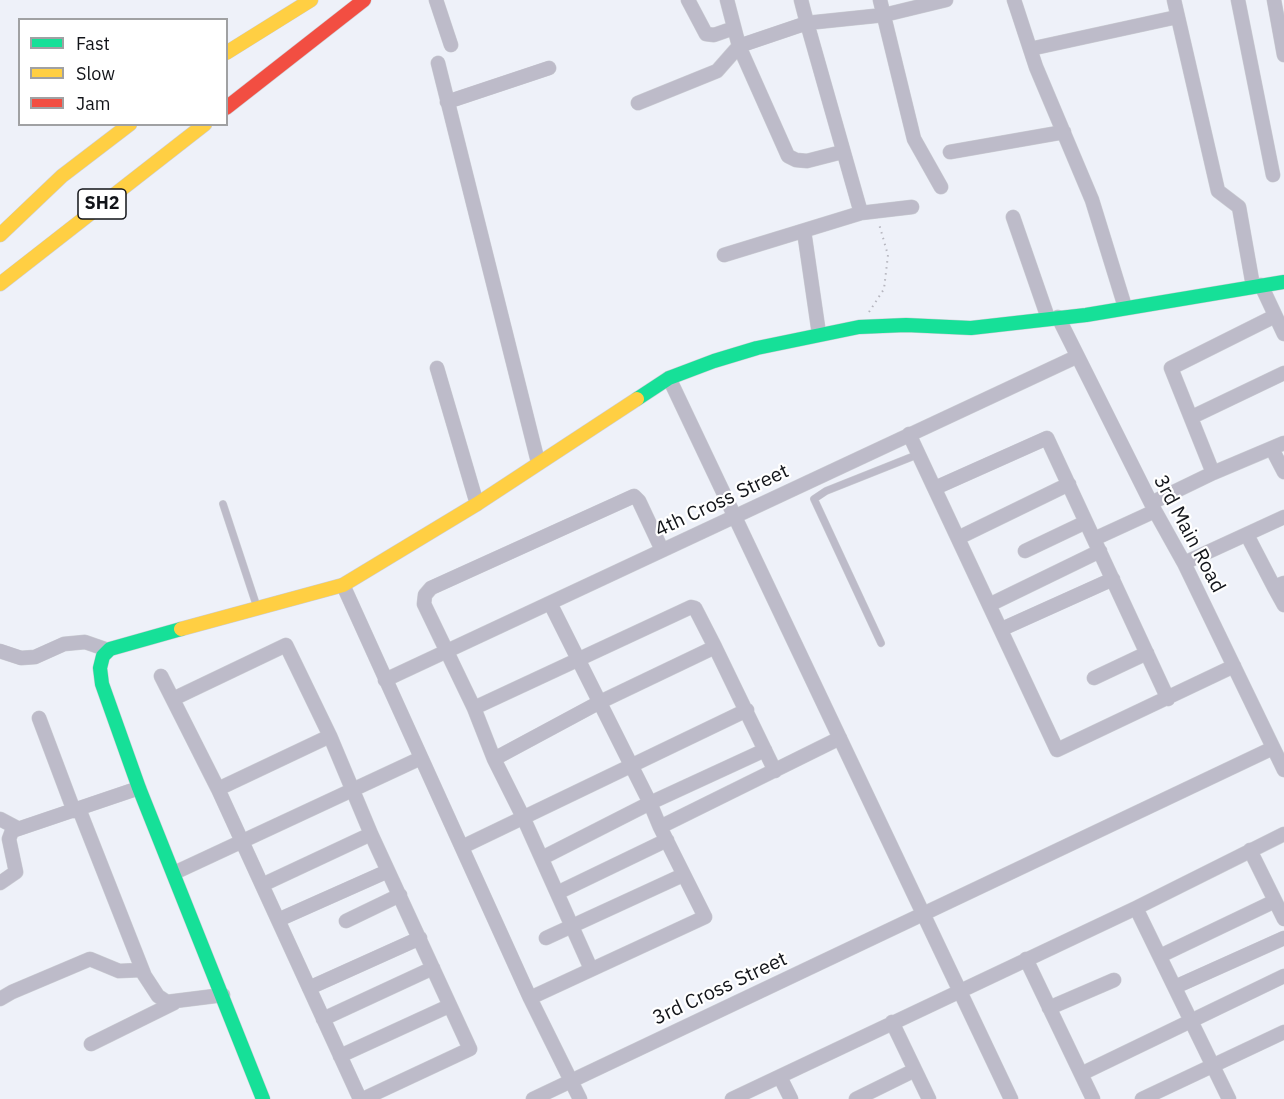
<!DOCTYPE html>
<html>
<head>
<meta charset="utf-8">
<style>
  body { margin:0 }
  #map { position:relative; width:1284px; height:1099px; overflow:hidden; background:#eef1f9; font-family:"IBM Plex Sans",sans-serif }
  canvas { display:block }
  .legend { position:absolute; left:18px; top:18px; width:210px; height:108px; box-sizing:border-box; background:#fff; border:2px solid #a0a1a3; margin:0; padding:8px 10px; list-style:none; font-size:18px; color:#121419 }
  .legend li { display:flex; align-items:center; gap:12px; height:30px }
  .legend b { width:30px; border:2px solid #a0a1a3 }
</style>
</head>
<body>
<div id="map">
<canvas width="1284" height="1099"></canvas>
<ul class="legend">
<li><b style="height:8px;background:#16e098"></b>Fast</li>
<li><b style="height:8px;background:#ffcf43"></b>Slow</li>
<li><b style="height:8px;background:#f24e42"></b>Jam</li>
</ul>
</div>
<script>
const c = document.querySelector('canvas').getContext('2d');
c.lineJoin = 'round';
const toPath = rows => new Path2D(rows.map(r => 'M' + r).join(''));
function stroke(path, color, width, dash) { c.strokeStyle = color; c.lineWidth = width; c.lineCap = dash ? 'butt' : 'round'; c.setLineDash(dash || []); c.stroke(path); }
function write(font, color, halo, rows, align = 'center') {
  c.font = font + ' "IBM Plex Sans",sans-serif'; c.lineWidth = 4.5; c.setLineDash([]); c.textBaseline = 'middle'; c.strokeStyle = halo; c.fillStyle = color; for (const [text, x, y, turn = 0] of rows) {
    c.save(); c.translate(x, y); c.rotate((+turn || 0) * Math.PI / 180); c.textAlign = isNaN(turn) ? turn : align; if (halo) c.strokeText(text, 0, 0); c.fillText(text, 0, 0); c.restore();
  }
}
const path = toPath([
  [869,312,884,289,888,255,879,224]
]);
const lane = toPath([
  [223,504,257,607],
  [881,643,814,499,826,491,919,454]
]);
const street = toPath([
  [436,0,451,45],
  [688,0,706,34,714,35,734,28],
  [727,0,739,46,788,156,796,160,807,161,842,152],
  [880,0,914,139,941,187],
  [1014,0,1036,67,1092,200,1125,307],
  [1174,0,1218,191,1239,207,1253,286],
  [1238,0,1273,175],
  [1274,0,1284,55],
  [1030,49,1177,17],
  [438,63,538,462],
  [447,102,549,68],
  [638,103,717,71,739,46,807,23,801,0],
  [950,152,1064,132],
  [861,213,807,23,884,15,946,0],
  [1013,217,1048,318],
  [804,231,819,334],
  [724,255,861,213,912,207],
  [1261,285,1284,334],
  [1058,317,1155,511,1184,563,1284,770],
  [437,368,477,504],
  [669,378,1011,1099],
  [1192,417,1284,373],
  [909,434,1057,750,1234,666],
  [1272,449,1284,472],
  [1213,473,1171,368,1275,316],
  [935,488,1047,438,1168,699],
  [1151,503,1213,473,1284,443],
  [1247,535,1274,587,1284,583],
  [958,538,1069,484],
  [1094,539,1155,511],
  [1025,551,1086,522],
  [1184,563,1284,517],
  [343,585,530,998,580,1099],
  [1274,587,1284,605],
  [550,603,650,803,765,750],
  [989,605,1100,551],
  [1002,629,1113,579],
  [715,647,695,608,691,607,474,708,494,759,600,702,715,647,775,771],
  [0,651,21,658,35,657,64,644,85,642,108,650],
  [161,676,218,789,360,1099],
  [1094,678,1147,653],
  [385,680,1076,357],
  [173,699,286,645,330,736,371,834,470,1049,363,1099],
  [474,708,424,604,425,595,431,588,634,496,639,501,662,550],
  [39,718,74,811],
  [494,759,523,817,591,969],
  [218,789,330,736],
  [79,809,144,974],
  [0,819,17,828],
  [462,847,747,710],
  [1250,850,1284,919],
  [542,858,650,803,660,827,840,738],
  [174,873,421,758],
  [0,883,16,872,9,839,12,831,139,788],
  [262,885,371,834],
  [557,893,667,840],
  [1136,908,1229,1099],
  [278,920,388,871],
  [346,921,400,895],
  [546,938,683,875],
  [1160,956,1275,901],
  [1026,959,1093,1099],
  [1175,987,1284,938],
  [309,988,420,938],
  [530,998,705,917,660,827],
  [0,999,12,992,90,959,119,971,141,970,158,996,167,1002,223,995],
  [1049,1008,1114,980],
  [323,1019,433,968],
  [892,1022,929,1099],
  [91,1044,174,1003],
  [340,1056,449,1006],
  [1081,1074,1284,976],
  [780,1077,791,1099],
  [533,1099,1273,748],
  [732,1099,1136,908,1284,834],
  [856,1099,915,1070],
  [1142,1099,1284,1032]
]);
const fast = toPath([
  [637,399,669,378,714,361,757,348,859,327,906,325,971,328,1086,315,1284,282],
  [181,629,110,649,103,656,100,668,102,684,139,788,263,1099]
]);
const slow = toPath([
  [226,53,311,0],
  [0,235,62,176,130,124],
  [0,284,205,124],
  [181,629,343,585,477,504,637,399]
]);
const jam = toPath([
  [226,108,364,0]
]);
const shields = [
  [102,204,48]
];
const shieldNames = [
  ["SH2",102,204]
];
const streetNames = [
  ["4th Cross Street",722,501,-25],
  ["3rd Main Road",1189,534,62],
  ["3rd Cross Street",720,989,-25]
];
stroke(lane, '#ccced4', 8);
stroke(street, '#ccced4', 15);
stroke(fast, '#ccced4', 15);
stroke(slow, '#ccced4', 15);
stroke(jam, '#ccced4', 15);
stroke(path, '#b6b6bf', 2, [1.5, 4.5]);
stroke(lane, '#bdbbc9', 7);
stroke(street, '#bdbbc9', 14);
stroke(fast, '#16e098', 14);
stroke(slow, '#ffcf43', 14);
stroke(jam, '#f24e42', 14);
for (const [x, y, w] of shields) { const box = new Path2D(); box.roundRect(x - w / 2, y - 15, w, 30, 4.5); c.fillStyle = '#fff'; c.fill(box); stroke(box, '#121419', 1.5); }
write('bold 18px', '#121419', null, shieldNames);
write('20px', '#121419', '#fff', streetNames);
</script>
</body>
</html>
